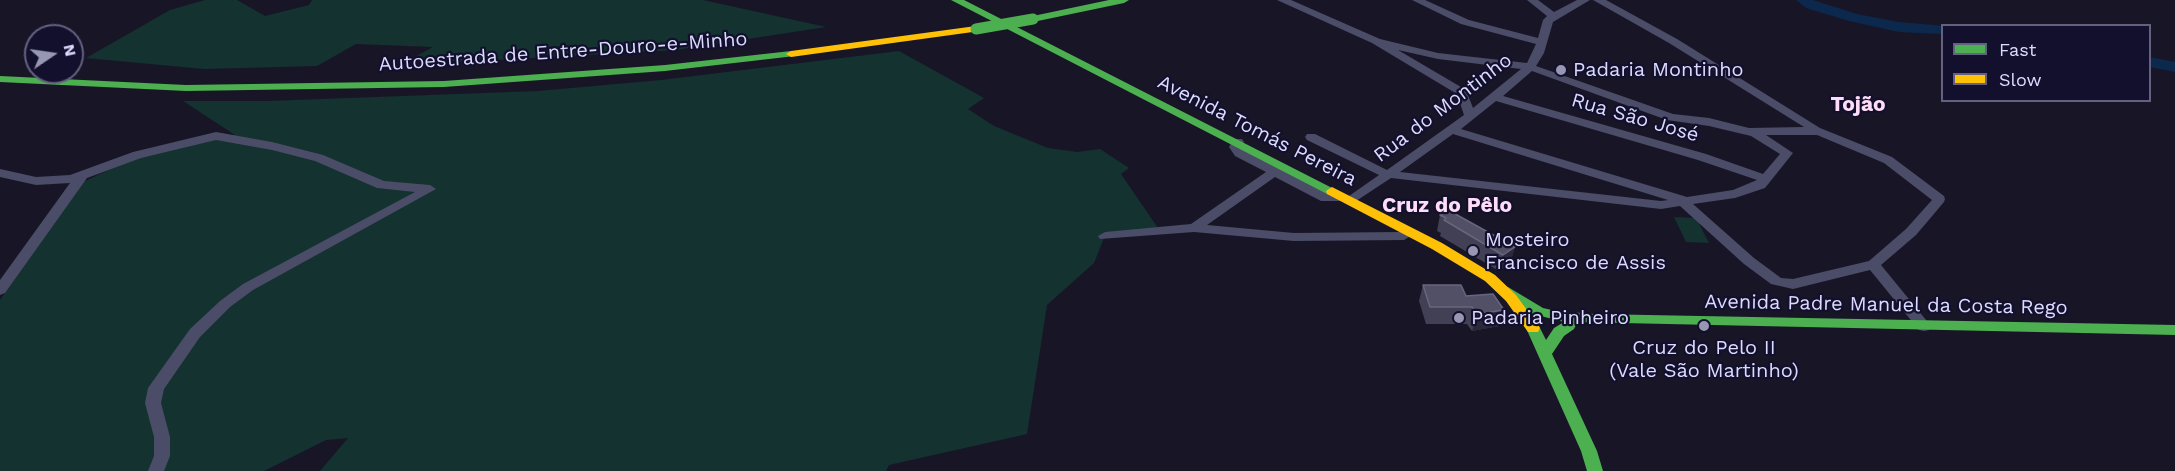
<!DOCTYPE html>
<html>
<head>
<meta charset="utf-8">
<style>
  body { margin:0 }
  #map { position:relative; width:2175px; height:471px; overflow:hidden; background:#181626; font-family:"Work Sans",sans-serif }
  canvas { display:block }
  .legend { position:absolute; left:1941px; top:24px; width:210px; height:78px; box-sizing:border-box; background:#12102c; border:2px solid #636180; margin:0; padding:8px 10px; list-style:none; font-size:18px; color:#dcdbff }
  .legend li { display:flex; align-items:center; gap:12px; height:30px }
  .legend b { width:30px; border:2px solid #636180 }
  .north { position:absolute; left:24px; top:24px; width:60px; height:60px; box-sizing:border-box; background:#12102c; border:2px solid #636180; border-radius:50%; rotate:77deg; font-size:16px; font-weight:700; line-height:24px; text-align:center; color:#dcdbff }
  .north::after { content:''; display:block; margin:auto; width:21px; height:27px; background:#9796b3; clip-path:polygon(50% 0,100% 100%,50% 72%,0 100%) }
</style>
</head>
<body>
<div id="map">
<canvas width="2175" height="471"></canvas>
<ul class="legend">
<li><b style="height:8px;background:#4caf50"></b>Fast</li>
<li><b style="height:8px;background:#ffc107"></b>Slow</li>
</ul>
<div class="north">N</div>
</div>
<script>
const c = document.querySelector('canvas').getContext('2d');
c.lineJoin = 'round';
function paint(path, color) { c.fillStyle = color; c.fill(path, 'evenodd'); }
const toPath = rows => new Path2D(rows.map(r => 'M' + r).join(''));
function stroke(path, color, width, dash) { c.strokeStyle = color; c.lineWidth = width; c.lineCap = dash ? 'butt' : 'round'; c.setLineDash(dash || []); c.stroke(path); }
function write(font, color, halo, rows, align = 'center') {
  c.font = font + ' "Work Sans",sans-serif'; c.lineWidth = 4.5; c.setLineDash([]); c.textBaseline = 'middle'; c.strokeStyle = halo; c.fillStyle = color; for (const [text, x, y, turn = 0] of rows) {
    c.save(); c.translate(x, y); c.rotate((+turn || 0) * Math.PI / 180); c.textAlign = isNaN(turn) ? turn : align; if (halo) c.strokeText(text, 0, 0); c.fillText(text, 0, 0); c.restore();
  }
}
const green = toPath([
  [205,0,237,0,265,16,309,5,312,0,703,0,826,27,676,50,461,62,405,62,433,47,356,44,317,66,204,69,86,58,170,10],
  [899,51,984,98,968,109,994,126,1048,148,1077,152,1100,149,1129,168,1121,174,1158,228,1106,233,1094,263,1047,305,1027,434,889,465,886,471,320,471,348,438,326,440,264,471,0,471,0,300,81,183,134,158,235,135,183,101,268,101,538,91,661,80],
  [1674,217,1696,218,1709,243,1686,242]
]);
const river = toPath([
  [1796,0,1813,0,1857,14,1899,22,1946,26,1942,26,1942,34,1899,32,1849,21,1806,8,1796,0],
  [2150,57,2175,62,2175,72,2150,67,2150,57]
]);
const street = toPath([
  [1277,0,1291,0,1380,39,1438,53,1527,63,1536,44,1461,24,1412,0,1425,0,1469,20,1538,38,1543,20,1547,16,1527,0,1538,0,1554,12,1577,0,1590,0,1553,22,1544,53,1536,66,1673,114,1709,118,1749,128,1804,127,1669,43,1593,0,1606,0,1677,39,1820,128,1892,157,1944,196,1945,199,1944,202,1916,235,1881,265,1931,326,1929,330,1924,331,1919,330,1870,270,1793,289,1771,284,1744,264,1680,206,1661,209,1391,178,1350,205,1344,201,1321,201,1275,177,1207,225,1294,233,1401,232,1410,228,1417,232,1404,240,1294,241,1194,232,1100,239,1098,236,1105,232,1191,224,1266,172,1235,156,1229,147,1234,139,1242,139,1244,142,1241,147,1243,150,1328,194,1343,193,1349,196,1379,175,1307,140,1305,137,1307,134,1315,134,1387,170,1464,115,1457,94,1372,43,1277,0],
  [1398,50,1438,59,1521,69,1473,108,1466,90,1398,50],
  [1532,71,1667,120,1709,126,1751,136,1780,154,1763,174,1706,154,1503,96,1532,71],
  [1496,101,1698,160,1757,180,1733,190,1687,197,1461,129,1496,101],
  [1453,134,1668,200,1661,201,1400,172,1453,134],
  [1766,135,1817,135,1884,163,1932,200,1906,229,1869,261,1793,279,1781,278,1754,258,1693,204,1735,198,1765,188,1793,153,1766,135],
  [216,132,272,142,323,155,384,181,430,185,436,189,253,290,230,307,200,337,164,389,161,403,170,437,170,456,164,471,148,471,154,456,154,437,145,403,148,388,190,329,220,301,243,284,415,192,377,188,315,161,272,150,216,140,141,158,87,178,5,293,0,295,0,280,70,183,36,185,0,177,0,169,36,177,70,175,133,152,216,132]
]);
const fast = toPath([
  [951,0,964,0,1338,191,1332,195,1327,194,951,0],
  [1109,0,1129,0,1124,3,1033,22,1028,19,1033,16,1109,0],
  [791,51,795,52,795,56,665,71,444,87,186,91,0,82,0,76,186,85,444,81,665,65,791,51],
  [1508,287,1543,308,1556,311,1595,314,2175,325,2175,335,1575,322,1576,325,1574,329,1564,336,1552,354,1597,451,1603,471,1587,471,1581,451,1526,328,1528,324,1533,323,1538,324,1546,340,1554,328,1564,322,1533,314,1503,295,1501,292,1508,287]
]);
const slow = toPath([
  [976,26,981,29,980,31,791,57,786,54,791,51,976,26],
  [1332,187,1442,243,1495,275,1516,295,1540,328,1538,332,1528,332,1506,301,1485,281,1432,249,1327,194,1326,191,1332,187]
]);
const fastBridge = toPath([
  [976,29,1033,19]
]);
const wall = toPath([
  [1440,215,1515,247,1510,263,1499,271,1440,236,1441,233,1437,231],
  [1423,285,1466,296,1499,326,1472,331,1467,324,1426,324,1419,301]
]);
const shadedWall = toPath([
  [1515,247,1510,263,1499,271,1503,255],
  [1504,310,1499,326,1472,331,1477,314]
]);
const building = toPath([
  [1448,210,1515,247,1503,255,1444,220,1446,218,1440,215,1448,210],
  [1423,285,1461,285,1466,296,1493,294,1504,310,1477,314,1472,307,1430,307,1423,285]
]);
const markers = [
  [1561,70,6,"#9796b3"],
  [1473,251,6,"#9796b3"],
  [1459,318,6,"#9796b3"],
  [1704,326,6,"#9796b3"]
];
const streetNames = [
  ["Autoestrada de Entre-Douro-e-Minho",563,52,-4],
  ["Rua do Montinho",1443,108,-37],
  ["Rua São José",1635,118,16],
  ["Avenida Tomás Pereira",1257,131,27],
  ["Avenida Padre Manuel da Costa Rego",1886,305,1]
];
const poiNames = [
  ["Padaria Montinho",1573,70],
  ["Mosteiro",1485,240],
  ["Francisco de Assis",1485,263],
  ["Padaria Pinheiro",1471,318],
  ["Cruz do Pelo II",1704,348,"center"],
  ["(Vale São Martinho)",1704,371,"center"]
];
const neighbourhoodNames = [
  ["Tojão",1858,105],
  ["Cruz do Pêlo",1447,206]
];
paint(green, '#143230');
paint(river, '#0c284c');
paint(street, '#4b4c67');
paint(fast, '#4caf50');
paint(slow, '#ffc107');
stroke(fastBridge, '#4caf50', 11);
paint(wall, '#424054');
paint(shadedWall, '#2a283a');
paint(building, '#525066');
stroke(building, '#68667e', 1.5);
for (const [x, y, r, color] of markers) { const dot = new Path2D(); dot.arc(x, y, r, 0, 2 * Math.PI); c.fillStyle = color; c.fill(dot); stroke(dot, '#12102c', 2); }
write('20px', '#dcdbff', '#12102c', streetNames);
write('20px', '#dcdbff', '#12102c', poiNames, 'left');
write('bold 21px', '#ffddf6', '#12102c', neighbourhoodNames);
</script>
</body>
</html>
